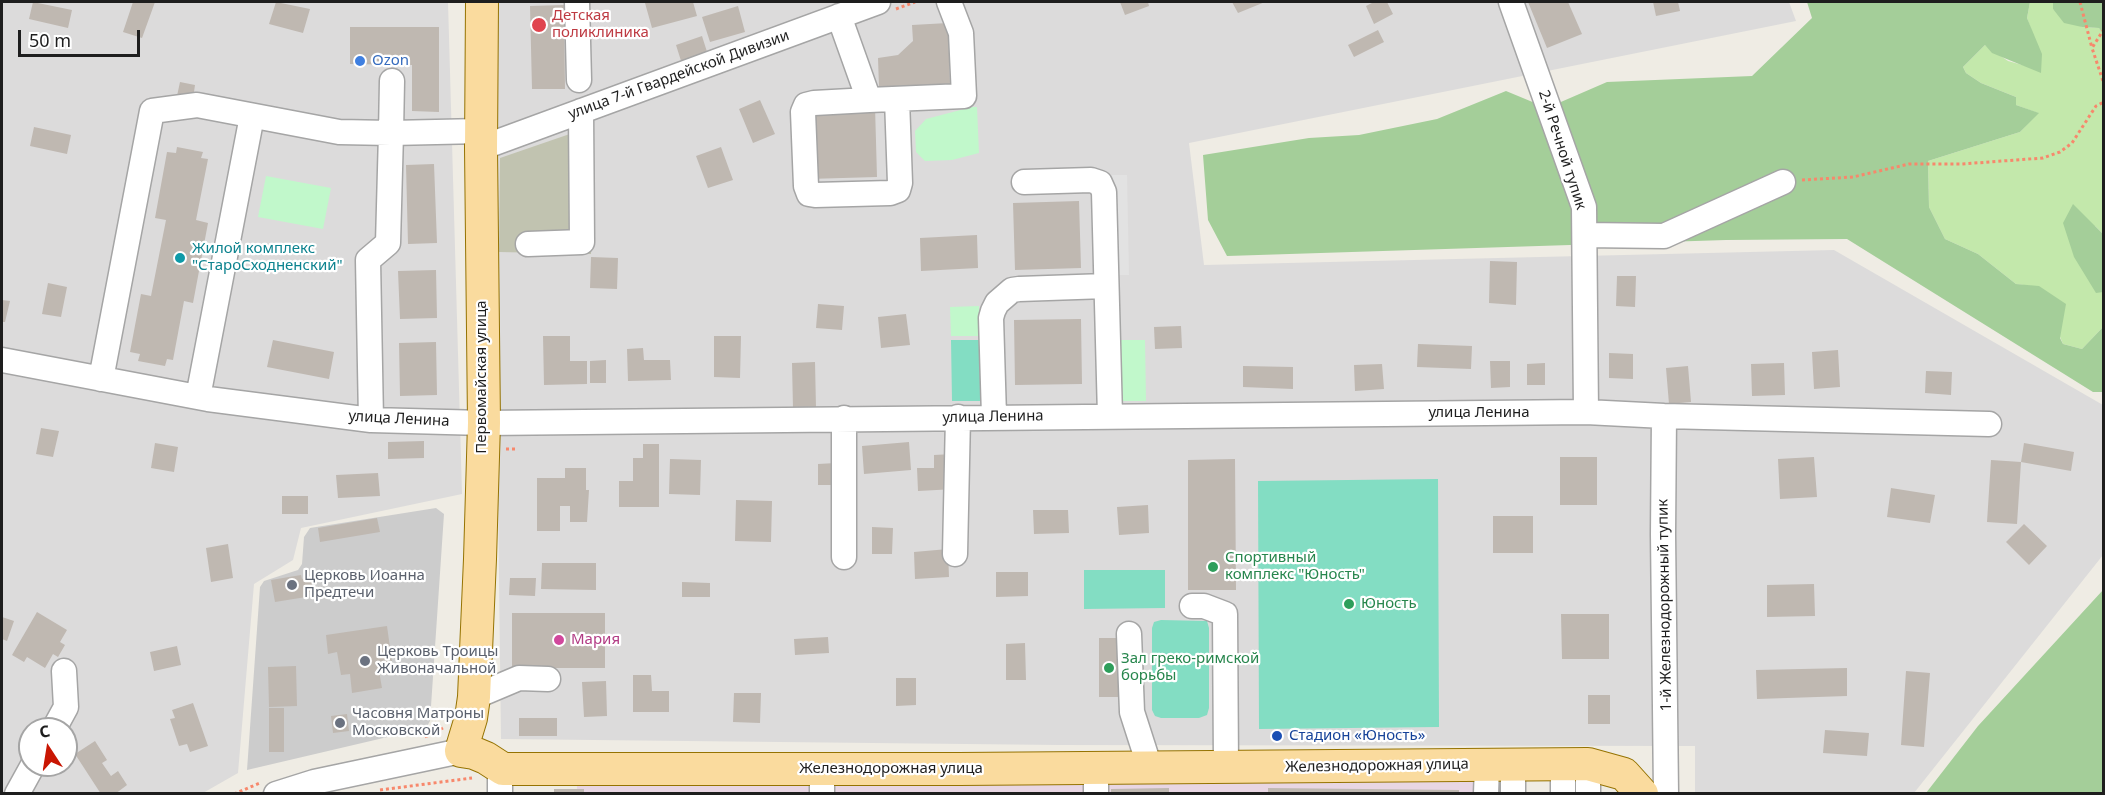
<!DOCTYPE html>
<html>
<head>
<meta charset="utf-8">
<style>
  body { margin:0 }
  #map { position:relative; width:2105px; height:795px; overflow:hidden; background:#efece4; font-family:"Noto Sans",sans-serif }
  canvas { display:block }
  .frame { position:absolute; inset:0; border:3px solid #1e1e1e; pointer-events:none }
  .north { position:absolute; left:18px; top:717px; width:60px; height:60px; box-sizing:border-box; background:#fff; border:2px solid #a5a5a5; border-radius:50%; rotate:348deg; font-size:16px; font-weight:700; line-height:24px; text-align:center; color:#1e1e1e }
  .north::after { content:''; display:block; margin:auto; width:21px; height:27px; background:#c91603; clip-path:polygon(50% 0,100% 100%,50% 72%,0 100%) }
  .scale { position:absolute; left:18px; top:30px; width:122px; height:27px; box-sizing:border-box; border:3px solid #1e1e1e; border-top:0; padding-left:8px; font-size:18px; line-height:21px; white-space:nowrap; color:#1e1e1e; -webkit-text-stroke:4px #fff; paint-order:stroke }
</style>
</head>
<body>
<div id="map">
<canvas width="2105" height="795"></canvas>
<div class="frame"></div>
<div class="north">С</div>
<div class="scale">50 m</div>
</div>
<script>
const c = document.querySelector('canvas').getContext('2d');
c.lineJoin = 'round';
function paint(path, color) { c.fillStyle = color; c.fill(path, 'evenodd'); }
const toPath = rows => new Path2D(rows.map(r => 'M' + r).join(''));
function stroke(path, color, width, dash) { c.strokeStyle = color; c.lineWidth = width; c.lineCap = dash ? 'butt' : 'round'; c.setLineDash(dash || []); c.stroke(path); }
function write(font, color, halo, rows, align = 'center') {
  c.font = font + ' "Noto Sans",sans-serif'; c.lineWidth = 4.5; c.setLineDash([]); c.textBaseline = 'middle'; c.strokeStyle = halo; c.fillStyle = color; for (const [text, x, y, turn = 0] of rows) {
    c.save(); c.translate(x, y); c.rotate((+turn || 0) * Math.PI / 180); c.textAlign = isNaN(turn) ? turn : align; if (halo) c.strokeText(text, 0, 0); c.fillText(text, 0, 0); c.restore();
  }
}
const residential = toPath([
  [2,2,448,2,462,494,301,528,293,560,254,584,238,773,203,793,2,792],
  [30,729,66,729,66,765,30,765],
  [492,2,1789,2,1796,21,1189,143,1204,265,1834,250,2103,405,2103,555,1914,793,1695,793,1695,746,1059,745,501,739]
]);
const industrial = toPath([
  [1480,778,1479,794,577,794,577,784]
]);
const religious = toPath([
  [436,508,444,514,430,721,426,728,247,770,260,587,264,581,298,570,302,564,304,537,310,528]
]);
const construction = toPath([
  [593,126,591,254,499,252,500,158]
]);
const grass = toPath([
  [2030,2,2053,2,2053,9,2082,27,2099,28,2104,34,2103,234,2095,226,2096,292,2103,292,2103,327,2082,349,2063,344,2039,287,2016,284,1978,254,1945,239,1929,207,1928,161,2020,132,2038,113,2016,105,2016,97,1981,83,1966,73,1963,67,1985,45,2008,61,2026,66,2033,35,2027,18]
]);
const forest = toPath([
  [1807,2,2030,2,2027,18,2042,54,2041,73,1992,53,1985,45,1963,67,1966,73,1981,83,2016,97,2016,105,2039,113,2020,132,1928,161,1929,207,1945,239,1978,254,2016,284,2039,286,2066,304,2060,338,2063,344,2082,349,2103,327,2103,392,2093,392,1847,239,1726,240,1227,256,1208,220,1203,155,1309,138,1359,135,1437,119,1506,91,1547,108,1607,82,1752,76,1812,18],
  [2053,2,2103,2,2103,34,2099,28,2082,27,2064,23,2053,9],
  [2073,204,2103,234,2103,292,2096,293,2074,257,2063,223],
  [2103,590,2103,793,1926,793,1978,726]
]);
const park = toPath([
  [972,107,977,107,979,153,952,160,925,161,916,152,915,131,926,119],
  [266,176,331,188,323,229,258,217],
  [979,306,979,336,951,336,950,307],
  [1117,340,1145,340,1146,401,1118,401]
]);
const pitch = toPath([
  [951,340,980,340,980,401,952,401],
  [1438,479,1439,727,1259,729,1258,481],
  [1165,570,1165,608,1084,609,1084,570],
  [1161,620,1207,621,1209,628,1209,708,1207,715,1199,718,1161,718,1155,716,1152,710,1152,628,1154,622]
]);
const parking = toPath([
  [1112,175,1127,175,1129,275,1114,275]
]);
const building = toPath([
  [33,2,72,10,68,28,29,19],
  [133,2,155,2,142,38,123,32],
  [276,2,310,9,303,33,269,24],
  [651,2,693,2,697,16,652,28,645,3],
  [1120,2,1148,2,1149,6,1125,15],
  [1232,2,1265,2,1238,13],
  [1374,2,1387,2,1393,14,1374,24,1366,6],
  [1528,2,1568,2,1582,34,1547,48],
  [1653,2,1678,2,1680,11,1656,16],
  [564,5,565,89,532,89,530,6],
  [738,6,745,32,710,42,702,17],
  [948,23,950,84,879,87,878,58,898,55,913,41,912,25],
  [350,27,439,27,439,112,412,111,412,65,350,64],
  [1378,30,1384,42,1354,57,1348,45],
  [702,36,708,55,682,64,676,45],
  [180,82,195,85,193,99,177,96],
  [760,100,775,134,753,143,739,109],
  [875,106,877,177,808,179,806,109],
  [34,127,71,135,67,154,30,146],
  [177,147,203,152,201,158,208,159,196,220,208,223,193,303,184,301,173,360,167,359,165,366,138,361,140,354,130,352,141,294,151,296,166,220,155,218,167,152,176,153],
  [721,147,733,180,708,188,696,156],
  [434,164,437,243,408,244,406,165],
  [1079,201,1081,268,1015,270,1013,203],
  [977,235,978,268,921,271,920,238],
  [591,257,618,258,617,289,590,288],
  [1490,261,1517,262,1516,305,1489,303],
  [436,270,437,318,400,319,398,271],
  [1617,276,1636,276,1635,307,1616,306],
  [48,283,67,287,61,317,42,314],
  [2,300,10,301,5,322,2,322],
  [818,304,844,306,842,330,816,328],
  [906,314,910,345,881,348,878,317],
  [1081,319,1082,384,1015,385,1014,320],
  [1181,326,1182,348,1155,349,1154,327],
  [543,336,570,336,570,361,587,361,587,384,544,385],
  [714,336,741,336,740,378,714,377],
  [273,340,334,352,329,379,267,367],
  [436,342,437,395,400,396,399,343],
  [1418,344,1472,346,1471,369,1417,367],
  [643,348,644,360,670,360,671,380,628,381,627,349],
  [1838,350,1840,387,1814,389,1812,352],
  [1609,353,1633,354,1633,379,1609,378],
  [606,360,606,383,590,383,590,361],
  [1490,361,1510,361,1510,387,1491,388],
  [815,362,816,408,793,409,792,363],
  [1545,363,1545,385,1527,385,1527,364],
  [1784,363,1785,395,1752,396,1751,364],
  [1382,364,1384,389,1355,391,1354,365],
  [1243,366,1293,367,1293,389,1243,387],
  [1688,366,1691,402,1669,404,1666,368],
  [1926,371,1952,372,1951,395,1925,393],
  [41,428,59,431,53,457,36,454],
  [424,441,424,458,388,459,388,442],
  [909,442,911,470,864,474,862,446],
  [155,443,178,447,174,472,151,468],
  [2024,443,2074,452,2071,471,2021,462],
  [643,444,659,444,659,507,619,507,619,481,633,481,633,458,643,458],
  [953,454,955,489,918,491,917,468,934,468,934,455],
  [1560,457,1597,457,1597,505,1560,505],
  [1814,457,1817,497,1780,499,1778,459],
  [670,459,701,460,700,495,669,494],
  [1235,459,1236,590,1188,590,1188,460],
  [1991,460,2021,462,2017,524,1987,522],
  [836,463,836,485,818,485,818,464],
  [565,468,586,468,586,490,589,490,587,522,570,522,570,506,560,506,560,531,537,531,537,478,565,478],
  [378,473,380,496,338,498,336,475],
  [1891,488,1935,495,1930,523,1887,517],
  [282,496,308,496,308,514,282,514],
  [736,500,772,501,771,542,735,541],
  [1148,505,1149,533,1119,535,1117,507],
  [1033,510,1068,510,1069,533,1034,534],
  [1493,516,1533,516,1533,553,1493,553],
  [377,518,380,532,320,542,318,528],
  [2024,524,2047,546,2029,565,2006,542],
  [872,527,893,528,892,554,872,554],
  [228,544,233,578,211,582,206,548],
  [948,549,949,577,915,579,914,552],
  [542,563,596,563,596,590,541,589],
  [996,572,1028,572,1028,596,996,597],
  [301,575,302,579,311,577,313,591,305,593,306,597,275,602,271,580],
  [510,578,536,578,535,596,509,595],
  [682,582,710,583,710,597,682,597],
  [1814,584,1815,616,1767,617,1767,585],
  [37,612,67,630,60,642,65,645,58,657,53,654,45,668,27,657,24,662,12,655],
  [512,613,605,613,605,668,512,668],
  [1561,614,1609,614,1609,659,1562,659],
  [2,617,14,621,7,641,2,639],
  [387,626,393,669,379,671,382,688,352,693,350,674,341,675,337,652,328,654,326,635],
  [828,637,829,653,795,655,794,639],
  [1099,638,1119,638,1120,697,1099,697],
  [1025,643,1026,680,1006,680,1006,644],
  [177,646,181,665,154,671,150,652],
  [296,666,297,706,269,707,268,667],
  [1847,668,1847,696,1757,699,1756,670],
  [1906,671,1930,673,1924,747,1901,745],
  [633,675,651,675,652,691,669,691,669,712,633,712],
  [896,678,916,678,916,705,896,706],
  [606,681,607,716,584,717,582,682],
  [734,693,761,693,760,723,733,722],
  [1588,695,1610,695,1610,724,1588,724],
  [193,703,208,746,190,752,187,744,179,746,170,719,175,718,172,710],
  [269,708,284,708,284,752,269,752],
  [347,714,349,731,333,733,331,716],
  [519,718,557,718,557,736,519,736],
  [1825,730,1869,733,1867,756,1823,753],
  [95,741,107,760,102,763,111,776,118,771,127,785,115,794,101,794,75,754],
  [1169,788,1169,794,1111,794,1111,789],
  [1268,788,1459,790,1459,794,1268,794],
  [554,789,584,789,584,794,554,794]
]);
const path = toPath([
  [2080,2,2092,48],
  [896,9,915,2],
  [2104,29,2092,48,2104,84],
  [1802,180,1853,177,1909,164,1962,164,2043,158,2060,152,2072,143,2096,106,2104,102],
  [506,449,517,449],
  [425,737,443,728],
  [380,790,472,778],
  [234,794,260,783]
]);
const minor = toPath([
  [577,2,579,80],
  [1511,2,1584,207,1586,412],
  [839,16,869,100,964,96,961,33,949,2],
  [392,81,391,133,481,131],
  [869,100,814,103,806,105,803,112,806,186,809,194,815,195,890,193,898,190,900,183,897,99],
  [481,148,878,2],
  [1024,182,1091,180,1100,183,1104,192,1110,416],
  [1585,235,1664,236,1783,182],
  [528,244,582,242,581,111],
  [2,360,208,399,371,420,484,423,1586,412,1664,416,1989,424],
  [101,379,152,111,197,105,339,132,391,133,388,243,368,260,371,420],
  [198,397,252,116],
  [994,416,991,318,993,311,997,303,1012,290,1019,289,1106,286],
  [1664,416,1663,534,1666,794],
  [955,554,958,417],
  [844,557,844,418],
  [1192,606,1204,606,1225,614,1226,767],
  [1129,634,1132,712,1150,768],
  [474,697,519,678,548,679],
  [54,729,66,707,64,671],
  [1563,764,1563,794],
  [1588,764,1588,794],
  [822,769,822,794],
  [17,794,33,765],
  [276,794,314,782,461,751],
  [500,794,500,778,503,769],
  [1096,794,1096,769],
  [1486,794,1487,765],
  [1513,794,1513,764]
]);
const major = toPath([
  [482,2,481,148,484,423,480,559,474,697,471,718,461,751,474,753,486,758,503,769,959,769,1588,764,1624,774,1642,794]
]);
const markers = [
  [539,25,8,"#e0444e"],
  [360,61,6,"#3f7fe0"],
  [180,258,6,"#0f9aa8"],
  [1213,567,6,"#2e9e5b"],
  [292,585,6,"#6b7280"],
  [1349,604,6,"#2e9e5b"],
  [559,640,6,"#d1479c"],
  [365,661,6,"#6b7280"],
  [1109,668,6,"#2e9e5b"],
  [340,723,6,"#6b7280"],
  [1277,736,6,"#1a4fb4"]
];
const healthNames = [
  ["Детская",552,16],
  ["поликлиника",552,33]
];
const shopNames = [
  ["Ozon",372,61]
];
const streetNames = [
  ["улица 7-й Гвардейской Дивизии",679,75,-20],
  ["2-й Речной тупик",1562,150,72],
  ["Первомайская улица",482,377,-90],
  ["улица Ленина",1479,413],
  ["улица Ленина",993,417,-1],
  ["улица Ленина",399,419,3],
  ["1-й Железнодорожный тупик",1665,605,-91],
  ["Железнодорожная улица",1377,766,-1],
  ["Железнодорожная улица",891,769]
];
const cultureNames = [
  ["Жилой комплекс",192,249],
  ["\"СтароСходненский\"",192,266]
];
const leisureNames = [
  ["Спортивный",1225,558],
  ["комплекс \"Юность\"",1225,575],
  ["Юность",1361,604],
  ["Зал греко-римской",1121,659],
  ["борьбы",1121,676]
];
const worshipNames = [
  ["Церковь Иоанна",304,576],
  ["Предтечи",304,593],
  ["Церковь Троицы",377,652],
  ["Живоначальной",377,669],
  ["Часовня Матроны",352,714],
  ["Московской",352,731]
];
const hotelNames = [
  ["Мария",571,640]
];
const transitNames = [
  ["Стадион «Юность»",1289,736]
];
paint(residential, '#dcdbdb');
paint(industrial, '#e8d6e3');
paint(religious, '#ccc');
paint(construction, '#c1c3b0');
paint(grass, '#c3e8ab');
paint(forest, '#a4ce99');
paint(park, '#c1f8cb');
paint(pitch, '#83ddc3');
paint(parking, '#e2e2e2');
paint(building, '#bfb8b1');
stroke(minor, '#a5a5a5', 27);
stroke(major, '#957302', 34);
stroke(path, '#f7886c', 3, [3, 3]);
stroke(minor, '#fff', 24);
stroke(major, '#fadb9e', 32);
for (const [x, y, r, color] of markers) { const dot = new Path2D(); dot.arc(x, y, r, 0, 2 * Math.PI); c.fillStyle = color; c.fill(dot); stroke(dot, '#fff', 2); }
write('15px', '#be3a42', '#fff', healthNames, 'left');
write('15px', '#366cbe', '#fff', shopNames, 'left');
write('15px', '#1e1e1e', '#fff', streetNames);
write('15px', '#0d838f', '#fff', cultureNames, 'left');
write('15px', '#27864d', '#fff', leisureNames, 'left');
write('15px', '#5b616d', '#fff', worshipNames, 'left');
write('15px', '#b23c85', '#fff', hotelNames, 'left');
write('15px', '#164399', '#fff', transitNames, 'left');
</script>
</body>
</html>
